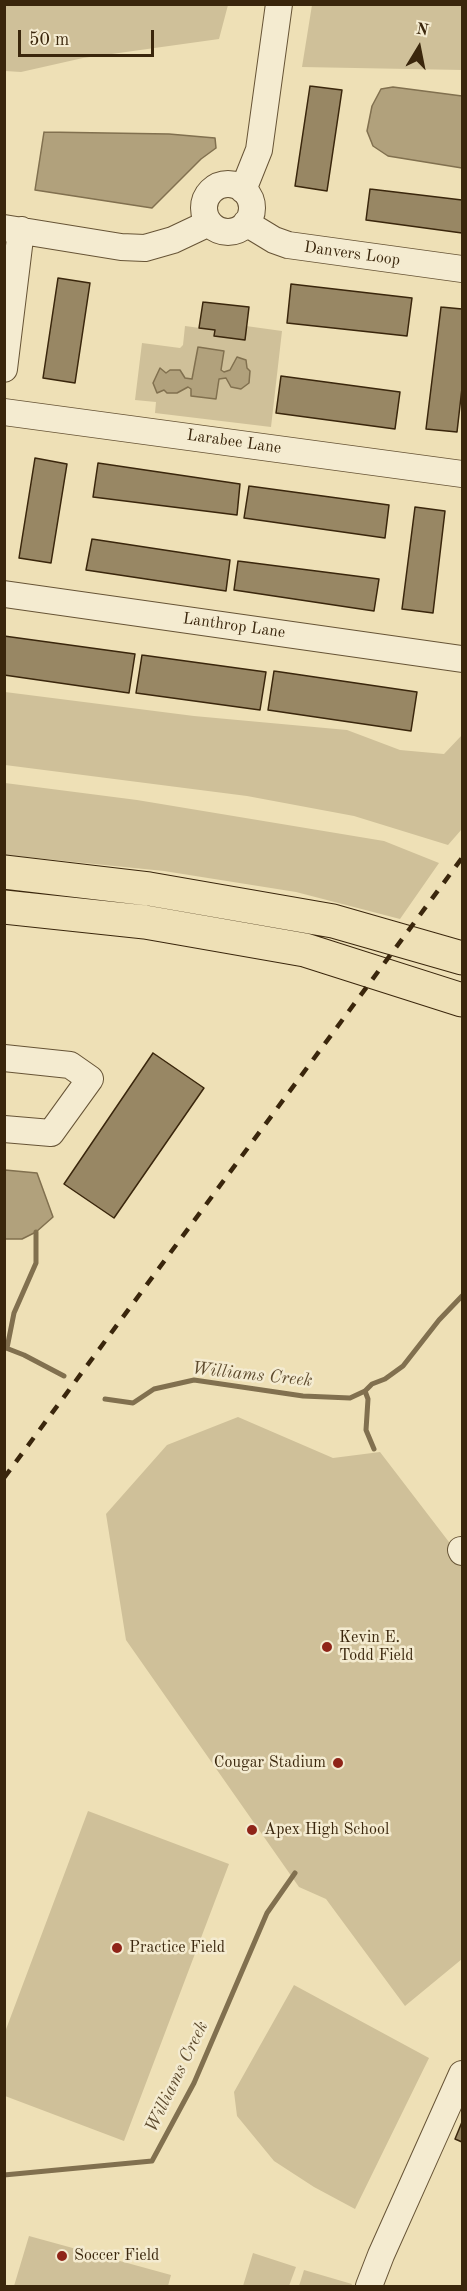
<!DOCTYPE html>
<html>
<head>
<meta charset="utf-8">
<style>
  body { margin:0 }
  #map { position:relative; width:467px; height:2291px; overflow:hidden; background:#eee0b6; font-family:"Old Standard TT",serif }
  canvas { display:block }
  .frame { position:absolute; inset:0; border:6px solid #3a260c; pointer-events:none }
  .north { position:absolute; left:389px; top:18px; width:60px; height:60px; -webkit-text-stroke:4px #f4ebd0; paint-order:stroke; rotate:10deg; font-size:16px; font-weight:700; line-height:24px; text-align:center; color:#3a260c }
  .north::after { content:''; display:block; margin:auto; width:21px; height:27px; background:#3a260c; clip-path:polygon(50% 0,100% 100%,50% 72%,0 100%) }
  .scale { position:absolute; left:18px; top:30px; width:136px; height:27px; box-sizing:border-box; border:3px solid #3a260c; border-top:0; padding-left:8px; font-size:18px; line-height:21px; white-space:nowrap; color:#3a260c; -webkit-text-stroke:4px #f4ebd0; paint-order:stroke }
</style>
</head>
<body>
<div id="map">
<canvas width="467" height="2291"></canvas>
<div class="frame"></div>
<div class="north">N</div>
<div class="scale">50 m</div>
</div>
<script>
const c = document.querySelector('canvas').getContext('2d');
c.lineJoin = 'round';
function paint(path, color) { c.fillStyle = color; c.fill(path, 'evenodd'); }
const toPath = rows => new Path2D(rows.map(r => 'M' + r).join(''));
function stroke(path, color, width, dash) { c.strokeStyle = color; c.lineWidth = width; c.lineCap = dash ? 'butt' : 'round'; c.setLineDash(dash || []); c.stroke(path); }
function write(font, color, halo, rows, align = 'center') {
  c.font = font + ' "Old Standard TT",serif'; c.lineWidth = 5; c.setLineDash([]); c.textBaseline = 'middle'; c.strokeStyle = halo; c.fillStyle = color; for (const [text, x, y, turn = 0] of rows) {
    c.save(); c.translate(x, y); c.rotate((+turn || 0) * Math.PI / 180); c.textAlign = isNaN(turn) ? turn : align; if (halo) c.strokeText(text, 0, 0); c.fillText(text, 0, 0); c.restore();
  }
}
const green = toPath([
  [5,4,228,4,228,5,219,39,83,58,21,72,5,71],
  [312,5,462,5,462,70,302,67],
  [185,326,215,330,246,326,282,331,271,427,155,413,156,402,135,400,142,343,180,348,183,345],
  [5,692,194,716,347,730,400,750,444,754,462,735,462,829,448,845,354,816,247,796,5,765],
  [5,783,137,800,384,841,439,863,400,919,296,892,164,871,5,855],
  [238,1417,333,1458,380,1452,462,1559,462,1959,405,2006,326,1899,299,1887,126,1640,106,1514,167,1445],
  [88,1811,229,1864,124,2141,5,2096,5,2032],
  [294,1985,429,2058,355,2209,314,2187,274,2161,237,2116,234,2092],
  [29,2236,171,2275,168,2286,14,2286],
  [253,2253,296,2267,289,2286,243,2286],
  [304,2270,352,2284,351,2286,299,2286]
]);
const water = toPath([
  [393,87,462,96,462,168,388,156,373,146,367,131,372,106,381,89,393,87],
  [44,132,169,134,215,138,216,148,201,159,152,208,35,190,44,132],
  [198,347,224,351,221,370,224,372,230,370,237,357,246,360,247,368,250,371,249,383,241,389,231,387,226,378,219,379,216,399,191,396,191,389,188,387,177,393,167,393,164,390,157,393,153,383,160,368,166,373,170,370,180,370,185,378,192,379,198,347],
  [5,1170,37,1173,53,1217,36,1232,22,1239,5,1239,5,1170]
]);
const stream = toPath([
  [6,1348,24,1355,64,1376],
  [7,1348,14,1313,36,1263,36,1232],
  [365,1391,368,1399,366,1430,374,1449],
  [105,1399,133,1403,154,1389,194,1380,303,1396,350,1398,365,1391,372,1384,385,1379,403,1366,439,1320,462,1296],
  [4,2175,152,2161,194,2083,267,1913,295,1873]
]);
const building = toPath([
  [310,86,342,90,327,191,295,186,310,86],
  [370,189,462,200,462,233,366,220,370,189],
  [58,278,90,283,75,383,43,378,58,278],
  [291,284,412,298,407,336,287,323,291,284],
  [203,302,249,307,245,340,214,336,215,330,199,328,203,302],
  [441,307,462,309,462,388,457,432,426,429,441,307],
  [281,376,400,392,395,429,276,413,281,376],
  [35,458,67,464,51,563,19,558,35,458],
  [98,463,240,484,237,515,93,497,98,463],
  [249,486,389,505,385,538,244,518,249,486],
  [415,507,445,511,433,613,402,609,415,507],
  [92,539,230,560,226,591,86,570,92,539],
  [238,561,379,579,374,611,234,590,238,561],
  [4,636,135,654,129,693,4,675,4,636],
  [142,655,266,672,260,710,136,693,142,655],
  [274,671,417,692,411,731,268,710,274,671],
  [153,1053,204,1088,114,1218,64,1184,153,1053],
  [462,2122,462,2142,455,2139,462,2122]
]);
const minor = toPath([
  '204 208a24 24 0 1 1 48 0a24 24 0 1 1-48 0Z',
  [243,190,259,150,279,4],
  [246,223,274,240,288,245,462,269],
  [4,228,121,247,145,248,173,240,209,223],
  [4,369,21,230],
  [4,412,462,474],
  [4,594,462,659],
  [4,1058,70,1065,90,1079,51,1133,4,1129],
  [461,1550,462,1552],
  [369,2286,381,2255,462,2074]
]);
const highway = toPath([
  [4,872,149,889,333,921,462,958],
  [4,907,145,922,305,950,462,1000]
]);
const rail = toPath([
  [4,1478,462,858]
]);
const markers = [
  [327,1647,6,"#8f2418"],
  [338,1763,6,"#8f2418"],
  [252,1830,6,"#8f2418"],
  [117,1948,6,"#8f2418"],
  [62,2256,6,"#8f2418"]
];
const streetNames = [
  ["Danvers Loop",352,254,8],
  ["Larabee Lane",234,442,8],
  ["Lanthrop Lane",234,626,8]
];
const poiNames = [
  ["Kevin E.",339,1638],
  ["Todd Field",339,1656],
  ["Cougar Stadium",326,1763,"right"],
  ["Apex High School",264,1830],
  ["Practice Field",129,1948],
  ["Soccer Field",74,2256]
];
const waterNames = [
  ["Williams Creek",252,1375,6],
  ["Williams Creek",177,2077,-64]
];
paint(green, '#cfc099');
paint(water, '#b1a17c');
stroke(water, '#81704f', 1.5);
stroke(stream, '#81704f', 5);
paint(building, '#988764');
stroke(building, '#3a260c', 1.5);
stroke(minor, '#675436', 28);
stroke(highway, '#3a260c', 35);
stroke(minor, '#f4ebd0', 26);
stroke(highway, '#eee0b6', 33);
stroke(rail, '#3a260c', 4.5, [10, 10]);
for (const [x, y, r, color] of markers) { const dot = new Path2D(); dot.arc(x, y, r, 0, 2 * Math.PI); c.fillStyle = color; c.fill(dot); stroke(dot, '#f4ebd0', 2); }
write('16px', '#3a260c', '#f4ebd0', streetNames);
write('16px', '#3a260c', '#f4ebd0', poiNames, 'left');
write('italic 18px', '#5e4b2e', '#f4ebd0', waterNames);
</script>
</body>
</html>
